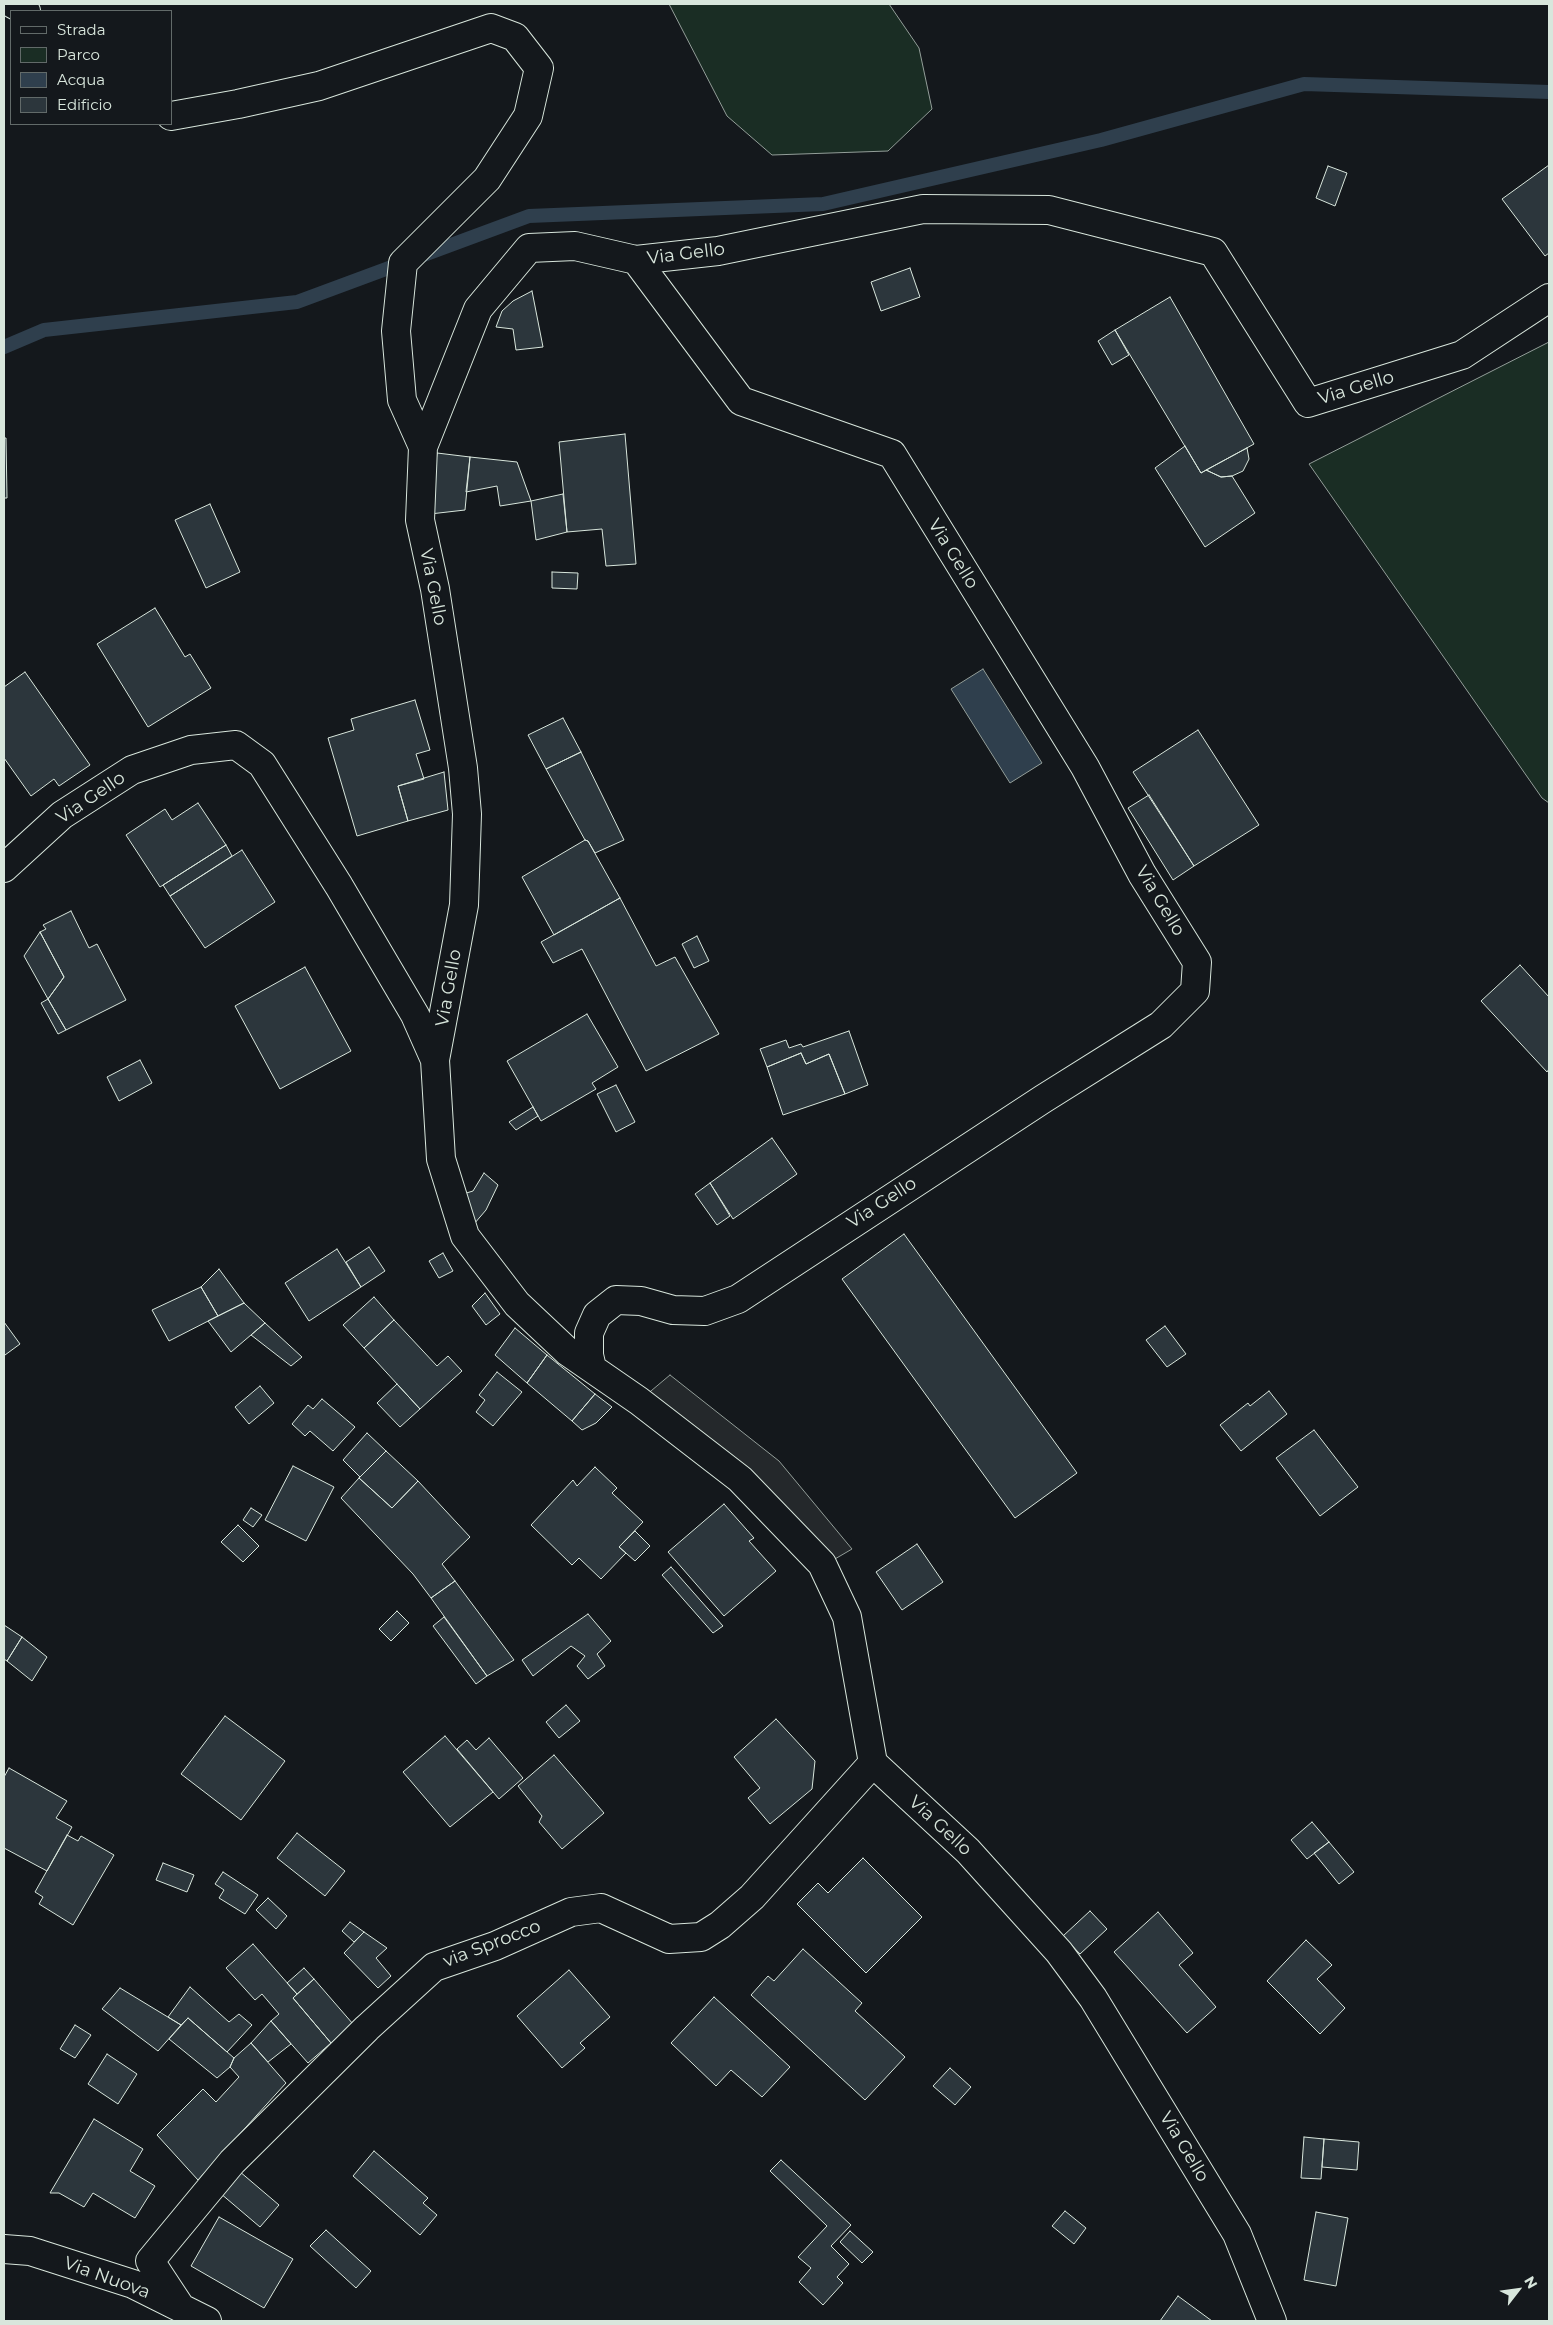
<!DOCTYPE html>
<html>
<head>
<meta charset="utf-8">
<style>
  body { margin:0 }
  #map { position:relative; width:1553px; height:2325px; overflow:hidden; background:#14181c; font-family:Montserrat,sans-serif }
  canvas { display:block }
  .frame { position:absolute; inset:0; border:5px solid #d8e6dc; pointer-events:none }
  .legend { position:absolute; left:10px; top:10px; width:162px; height:115px; box-sizing:border-box; background:#14181c; border:1px solid #626a69; margin:0; padding:6px 9px; list-style:none; font-size:15px; color:#d8e6dc }
  .legend li { display:flex; align-items:center; gap:10px; height:25px }
  .legend b { width:25px; border:1px solid #626a69 }
  .north { position:absolute; left:1493px; top:2265px; width:50px; height:50px; -webkit-text-stroke:4px #14181c; paint-order:stroke; rotate:60deg; font-size:14px; font-weight:700; line-height:20px; text-align:center; color:#d8e6dc }
  .north::after { content:''; display:block; margin:auto; width:18px; height:22px; background:#d8e6dc; clip-path:polygon(50% 0,100% 100%,50% 72%,0 100%) }
</style>
</head>
<body>
<div id="map">
<canvas width="1553" height="2325"></canvas>
<div class="frame"></div>
<ul class="legend">
<li><b style="height:6px;background:#14181c"></b>Strada</li>
<li><b style="height:14px;background:#1a2d24"></b>Parco</li>
<li><b style="height:14px;background:#2f3f4d"></b>Acqua</li>
<li><b style="height:14px;background:#2c363c"></b>Edificio</li>
</ul>
<div class="north">N</div>
</div>
<script>
const c = document.querySelector('canvas').getContext('2d');
c.lineJoin = 'round';
function paint(path, color) { c.fillStyle = color; c.fill(path, 'evenodd'); }
const toPath = rows => new Path2D(rows.map(r => 'M' + r).join(''));
function stroke(path, color, width, dash) { c.strokeStyle = color; c.lineWidth = width; c.lineCap = dash ? 'butt' : 'round'; c.setLineDash(dash || []); c.stroke(path); }
function write(font, color, halo, rows, align = 'center') {
  c.font = font + ' Montserrat,sans-serif'; c.lineWidth = 4; c.setLineDash([]); c.textBaseline = 'middle'; c.strokeStyle = halo; c.fillStyle = color; for (const [text, x, y, turn = 0] of rows) {
    c.save(); c.translate(x, y); c.rotate((+turn || 0) * Math.PI / 180); c.textAlign = isNaN(turn) ? turn : align; if (halo) c.strokeText(text, 0, 0); c.fillText(text, 0, 0); c.restore();
  }
}
const green = toPath([
  [669,4,889,4,919,48,932,109,888,151,772,155,727,116,669,4],
  [1549,342,1549,803,1542,798,1309,464,1549,342]
]);
const parking = toPath([
  [670,1375,779,1461,852,1549,823,1566,639,1401,670,1375]
]);
const water = toPath([
  [983,669,1042,763,1010,783,951,689,983,669]
]);
const stream = toPath([
  [4,347,44,330,297,302,529,216,823,204,1101,140,1304,84,1549,92]
]);
const building = toPath([
  [1549,165,1549,253,1545,256,1502,199,1549,165],
  [1328,166,1347,173,1335,206,1316,198,1328,166],
  [910,268,920,297,881,311,871,282,910,268],
  [532,291,543,347,516,350,513,329,496,327,502,311,513,301,532,291],
  [1170,297,1254,444,1201,473,1115,330,1170,297],
  [1115,330,1129,355,1112,365,1098,341,1115,330],
  [625,434,636,564,606,566,602,529,567,532,559,442,625,434],
  [4,438,6,438,7,498,4,498,4,438],
  [1185,446,1201,473,1206,470,1221,477,1232,476,1255,513,1205,547,1155,468,1185,446],
  [1247,448,1249,459,1243,471,1232,476,1221,477,1206,470,1247,448],
  [437,453,470,457,465,510,430,514,437,453],
  [470,457,517,462,531,501,500,506,497,486,466,492,470,457],
  [563,494,567,532,536,540,531,501,563,494],
  [210,504,240,572,206,588,175,520,210,504],
  [552,572,578,573,577,589,552,588,552,572],
  [155,608,185,657,190,654,211,688,148,727,97,644,155,608],
  [25,672,90,765,59,786,54,779,31,796,4,758,4,687,25,672],
  [415,700,430,750,416,754,424,779,398,786,408,821,357,836,328,738,354,730,351,719,415,700],
  [563,718,581,752,546,769,528,735,563,718],
  [1198,730,1259,825,1194,866,1133,772,1198,730],
  [581,752,624,840,595,853,588,841,585,840,546,769,581,752],
  [444,772,448,810,408,821,398,786,444,772],
  [1149,795,1194,866,1173,880,1128,808,1149,795],
  [198,803,226,845,160,887,126,835,165,809,172,820,198,803],
  [585,840,588,841,620,898,554,935,522,877,585,840],
  [226,845,232,856,170,896,163,885,226,845],
  [242,850,275,902,205,948,170,896,242,850],
  [620,898,656,966,675,957,719,1034,646,1071,582,949,553,963,541,942,620,898],
  [71,911,89,948,97,944,126,1000,66,1030,48,999,64,977,40,932,46,929,43,925,71,911],
  [40,932,64,977,48,999,24,956,40,932],
  [697,936,709,961,694,968,682,944,697,936],
  [1520,965,1549,997,1549,1069,1547,1072,1481,1001,1520,965],
  [305,967,351,1051,280,1089,235,1006,305,967],
  [48,999,66,1030,58,1034,41,1003,48,999],
  [587,1014,618,1067,592,1083,596,1089,541,1121,507,1061,587,1014],
  [849,1031,868,1085,845,1094,829,1054,806,1064,801,1053,767,1067,760,1049,786,1040,789,1048,801,1044,803,1047,849,1031],
  [801,1053,806,1064,829,1054,845,1094,783,1115,767,1067,801,1053],
  [140,1060,152,1083,119,1101,107,1077,140,1060],
  [616,1085,635,1122,616,1132,597,1094,616,1085],
  [533,1107,538,1116,516,1130,509,1122,533,1107],
  [772,1138,797,1174,733,1219,710,1183,772,1138],
  [484,1173,498,1185,486,1210,474,1224,463,1194,473,1191,484,1173],
  [710,1183,730,1216,717,1225,695,1194,710,1183],
  [904,1234,1077,1473,1015,1518,842,1279,904,1234],
  [369,1247,385,1271,361,1287,346,1262,369,1247],
  [337,1249,361,1287,309,1321,285,1283,337,1249],
  [443,1253,453,1271,439,1278,429,1261,443,1253],
  [219,1269,244,1303,218,1316,201,1287,219,1269],
  [201,1287,218,1316,169,1341,152,1310,201,1287],
  [485,1293,500,1314,486,1325,472,1306,485,1293],
  [374,1297,394,1320,364,1348,343,1325,374,1297],
  [244,1303,265,1323,231,1352,208,1321,244,1303],
  [394,1320,437,1366,448,1356,462,1371,420,1409,364,1348,394,1320],
  [4,1322,20,1344,5,1355,4,1353,4,1322],
  [265,1323,302,1357,291,1366,251,1335,265,1323],
  [1165,1326,1186,1354,1167,1367,1146,1340,1165,1326],
  [515,1328,547,1355,527,1383,495,1355,515,1328],
  [547,1355,595,1394,572,1421,527,1383,547,1355],
  [497,1372,522,1392,493,1426,476,1412,485,1400,479,1395,497,1372],
  [397,1384,420,1409,400,1427,377,1403,397,1384],
  [260,1386,274,1403,249,1424,235,1407,260,1386],
  [1269,1391,1287,1414,1241,1451,1220,1425,1248,1403,1250,1406,1269,1391],
  [595,1394,612,1407,596,1423,582,1430,572,1421,595,1394],
  [322,1399,355,1427,333,1451,310,1431,305,1436,292,1424,308,1405,313,1409,322,1399],
  [1314,1430,1358,1487,1320,1516,1276,1458,1314,1430],
  [367,1433,386,1451,360,1477,343,1460,367,1433],
  [386,1451,418,1481,392,1508,359,1478,386,1451],
  [293,1466,334,1487,306,1541,265,1520,293,1466],
  [595,1467,617,1488,612,1493,643,1522,619,1547,626,1553,601,1579,579,1558,572,1565,531,1525,573,1480,577,1486,595,1467],
  [359,1478,392,1508,418,1481,470,1537,442,1564,455,1581,431,1598,413,1574,341,1498,359,1478],
  [724,1504,754,1538,749,1541,776,1571,724,1616,668,1552,724,1504],
  [251,1508,262,1515,253,1527,243,1520,251,1508],
  [238,1525,259,1546,243,1562,221,1542,238,1525],
  [635,1531,650,1546,635,1561,619,1547,635,1531],
  [917,1544,943,1582,902,1610,876,1572,917,1544],
  [671,1567,723,1626,713,1633,662,1575,671,1567],
  [455,1581,514,1660,487,1676,431,1598,455,1581],
  [397,1611,409,1623,391,1641,379,1629,397,1611],
  [588,1614,611,1641,597,1654,605,1666,588,1679,577,1666,585,1656,571,1646,533,1676,522,1660,588,1614],
  [444,1617,487,1676,476,1684,433,1626,444,1617],
  [4,1625,22,1637,7,1661,4,1659,4,1625],
  [22,1637,47,1657,32,1681,7,1661,22,1637],
  [566,1705,580,1721,559,1738,546,1722,566,1705],
  [225,1716,285,1761,241,1820,181,1774,225,1716],
  [776,1719,815,1761,812,1789,770,1824,748,1798,760,1788,734,1757,776,1719],
  [445,1736,493,1792,450,1827,403,1772,445,1736],
  [489,1738,523,1778,499,1799,457,1749,467,1740,476,1750,489,1738],
  [554,1755,604,1813,562,1849,539,1822,542,1816,518,1786,554,1755],
  [9,1768,67,1801,56,1818,72,1827,47,1871,4,1848,4,1777,9,1768],
  [1312,1822,1329,1842,1307,1859,1291,1840,1312,1822],
  [297,1833,345,1871,325,1896,277,1858,297,1833],
  [67,1835,78,1841,81,1836,114,1855,73,1925,39,1904,43,1897,35,1892,67,1835],
  [1329,1842,1354,1872,1339,1884,1314,1853,1329,1842],
  [863,1858,922,1917,866,1973,797,1904,818,1883,828,1893,863,1858],
  [163,1863,194,1875,187,1892,156,1880,163,1863],
  [223,1872,258,1895,245,1914,219,1898,224,1890,215,1884,223,1872],
  [268,1898,287,1916,276,1929,256,1910,268,1898],
  [1090,1911,1107,1929,1080,1954,1063,1936,1090,1911],
  [1158,1912,1193,1953,1179,1965,1216,2007,1187,2033,1114,1952,1158,1912],
  [350,1922,364,1932,354,1942,342,1931,350,1922],
  [364,1932,387,1948,376,1958,391,1976,378,1988,344,1953,364,1932],
  [1306,1940,1332,1965,1317,1979,1345,2008,1320,2034,1267,1981,1306,1940],
  [253,1944,297,1994,293,1998,331,2043,308,2063,271,2021,279,2014,262,1994,255,2000,226,1968,253,1944],
  [803,1949,862,2003,855,2011,905,2057,865,2100,751,1995,768,1976,774,1981,803,1949],
  [304,1968,314,1979,297,1994,287,1983,304,1968],
  [569,1970,610,2017,580,2043,585,2048,562,2068,517,2016,569,1970],
  [314,1979,353,2024,331,2043,293,1998,314,1979],
  [190,1987,229,2022,239,2014,252,2025,227,2052,188,2018,181,2025,168,2017,190,1987],
  [120,1988,181,2025,158,2051,102,2009,120,1988],
  [714,1997,790,2067,762,2097,731,2070,716,2086,671,2043,714,1997],
  [188,2018,234,2058,230,2067,217,2078,169,2039,188,2018],
  [271,2021,291,2044,268,2062,251,2043,271,2021],
  [75,2025,91,2035,75,2058,60,2049,75,2025],
  [251,2043,286,2083,198,2180,157,2135,203,2089,216,2102,239,2077,230,2067,234,2058,251,2043],
  [107,2054,137,2074,118,2104,88,2084,107,2054],
  [950,2068,971,2087,955,2105,933,2086,950,2068],
  [94,2119,143,2149,130,2171,155,2186,135,2218,93,2193,84,2207,59,2193,50,2193,94,2119],
  [1304,2137,1324,2139,1321,2179,1301,2178,1304,2137],
  [1324,2139,1359,2142,1357,2170,1322,2167,1324,2139],
  [374,2151,428,2198,423,2203,437,2215,420,2235,353,2176,374,2151],
  [781,2160,851,2225,831,2246,849,2264,837,2277,843,2283,823,2305,799,2282,811,2268,798,2257,827,2226,770,2171,781,2160],
  [239,2171,279,2205,260,2227,220,2193,239,2171],
  [1065,2211,1086,2228,1074,2244,1052,2226,1065,2211],
  [1316,2212,1348,2218,1336,2286,1304,2280,1316,2212],
  [219,2217,293,2259,264,2308,191,2266,219,2217],
  [326,2230,371,2271,356,2288,310,2246,326,2230],
  [850,2231,873,2252,862,2263,840,2242,850,2231],
  [1178,2296,1212,2321,1160,2321,1178,2296]
]);
const minor = toPath([
  [13,4,26,11],
  [171,116,238,104,319,86,491,28,515,37,539,68,528,116,487,179,403,263,396,331,402,400,423,447],
  [4,868,62,815,132,770,191,750,236,745,262,764,339,886,415,1015,435,1060],
  [592,1368,589,1355,589,1333,597,1315,616,1300,641,1301,673,1310,705,1311,738,1299,1043,1099,1161,1025,1195,991,1197,962,1142,874,1085,767,892,454,741,401,636,260],
  [4,2249,30,2251,133,2284,207,2321],
  [181,2308,150,2261,232,2162,367,2028,434,1967,495,1946,571,1912,601,1908,669,1939,701,1937,720,1925,752,1897,873,1763],
  [1272,2321,1237,2234,1093,1998,1059,1952,968,1851,873,1763,847,1617,822,1564,740,1479,639,1401,568,1352,517,1304,465,1236,441,1159,435,1060,464,905,467,814,463,768,435,589,420,520,423,447,478,309,529,248,575,246,636,260,718,251,923,209,1049,210,1213,252,1308,403,1462,355,1549,298]
]);
const streetNames = [
  ["Via Gello",686,254,-7],
  ["Via Gello",1356,388,-17],
  ["Via Gello",953,554,58],
  ["Via Gello",433,587,79],
  ["Via Gello",91,798,-34],
  ["Via Gello",1160,901,59],
  ["Via Gello",449,988,-80],
  ["Via Gello",882,1203,-33],
  ["Via Gello",940,1826,43],
  ["via Sprocco",492,1944,-21],
  ["Via Gello",1184,2147,59],
  ["Via Nuova",107,2278,20]
];
paint(green, '#1a2d24');
stroke(green, '#939e99', 1);
paint(parking, '#24282b');
stroke(parking, '#939e99', 1);
paint(water, '#2f3f4d');
stroke(water, '#939e99', 1);
stroke(stream, '#2f3f4d', 14);
paint(building, '#2c363c');
stroke(building, '#d8e6dc', 1);
stroke(minor, '#d8e6dc', 30);
stroke(minor, '#14181c', 28);
write('18px', '#d8e6dc', '#14181c', streetNames);
</script>
</body>
</html>
